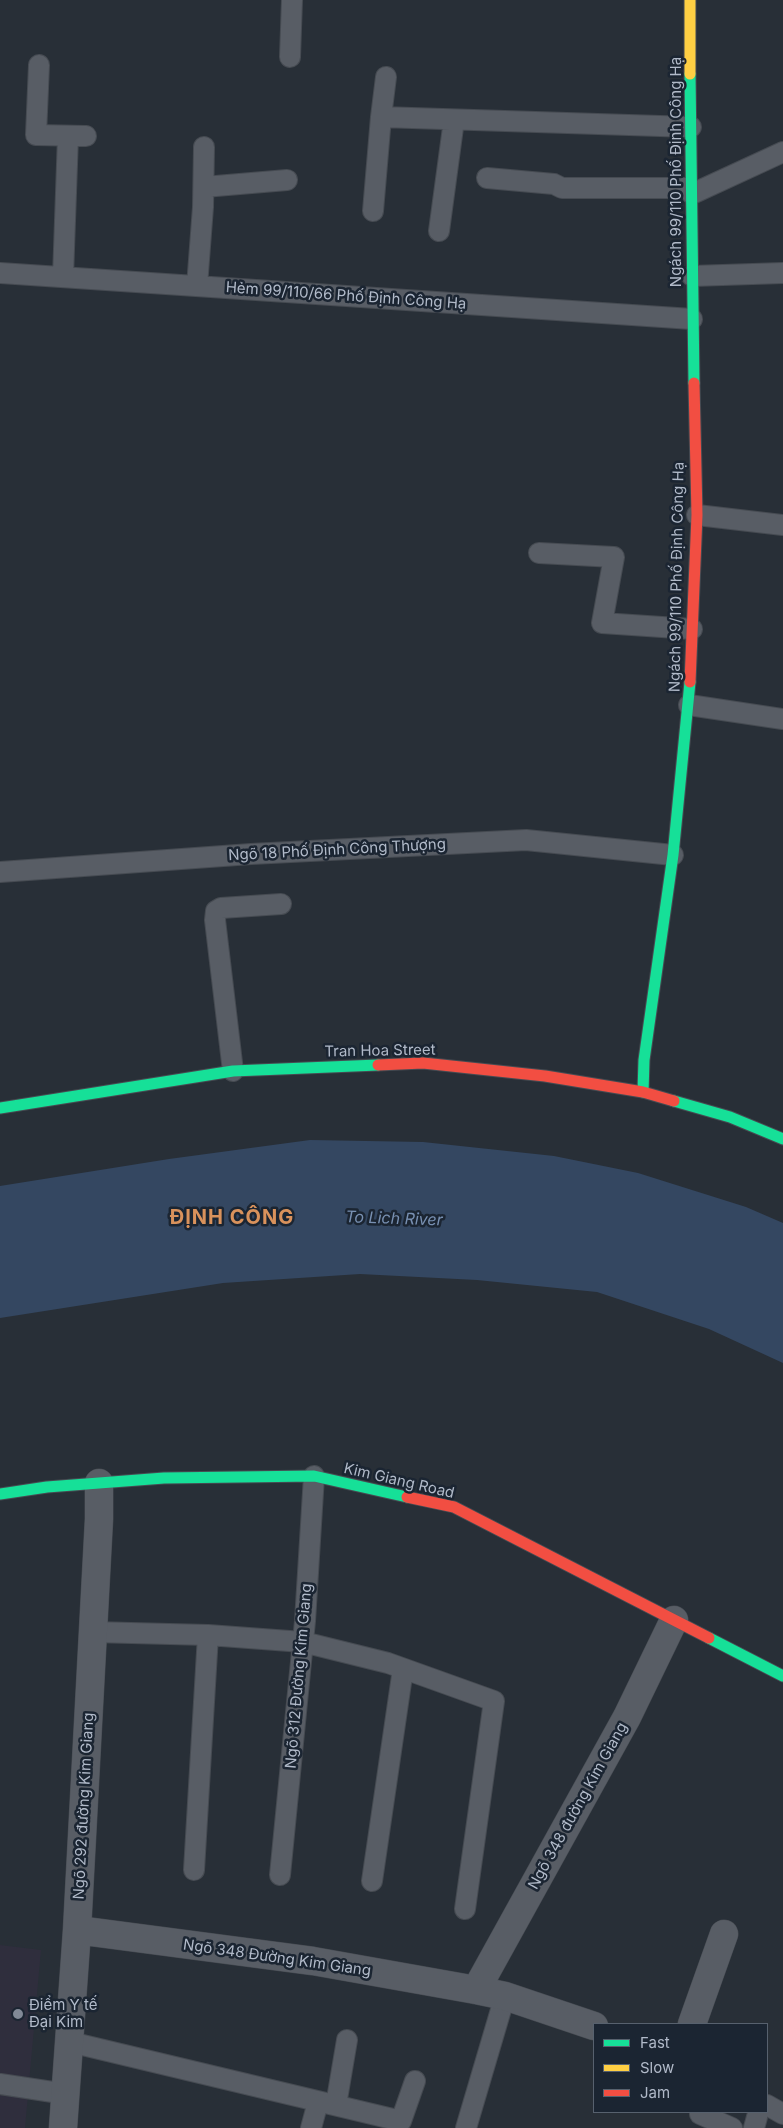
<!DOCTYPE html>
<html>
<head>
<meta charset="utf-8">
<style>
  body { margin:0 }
  #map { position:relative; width:783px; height:2128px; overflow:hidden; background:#282f37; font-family:Inter,sans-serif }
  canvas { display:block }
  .legend { position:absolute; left:593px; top:2023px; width:175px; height:90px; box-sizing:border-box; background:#1b2532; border:1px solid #57616e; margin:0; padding:6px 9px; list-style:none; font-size:15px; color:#b1bac9 }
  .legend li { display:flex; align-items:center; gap:10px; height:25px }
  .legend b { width:25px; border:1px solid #57616e }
</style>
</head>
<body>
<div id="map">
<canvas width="783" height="2128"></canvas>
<ul class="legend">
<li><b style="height:6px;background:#16e098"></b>Fast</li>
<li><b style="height:6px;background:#ffcf43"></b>Slow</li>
<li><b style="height:6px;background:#f24e42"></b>Jam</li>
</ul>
</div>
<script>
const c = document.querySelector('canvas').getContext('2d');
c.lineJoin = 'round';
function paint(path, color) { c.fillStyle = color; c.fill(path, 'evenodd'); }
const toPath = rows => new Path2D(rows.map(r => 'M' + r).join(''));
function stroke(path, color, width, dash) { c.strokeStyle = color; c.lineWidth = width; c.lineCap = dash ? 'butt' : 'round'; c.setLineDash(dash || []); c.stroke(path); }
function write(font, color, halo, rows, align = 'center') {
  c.font = font + ' Inter,sans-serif'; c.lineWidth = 5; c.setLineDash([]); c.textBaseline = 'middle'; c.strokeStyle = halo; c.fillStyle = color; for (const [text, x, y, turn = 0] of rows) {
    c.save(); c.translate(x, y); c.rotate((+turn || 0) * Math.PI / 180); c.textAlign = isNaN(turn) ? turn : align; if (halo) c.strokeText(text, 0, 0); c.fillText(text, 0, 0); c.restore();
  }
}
const medical = toPath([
  [0,1945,41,1950,25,2128,0,2128]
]);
const water = toPath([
  [310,1140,423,1142,554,1156,638,1173,746,1207,783,1223,783,1363,709,1329,597,1292,477,1280,360,1274,223,1283,0,1318,0,1186,169,1159]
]);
const lane = toPath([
  [290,57,292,0],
  [39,65,36,135,86,136],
  [386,77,381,117,691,127],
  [487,178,554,184,562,188,691,188],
  [204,187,287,180],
  [692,194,783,152],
  [373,211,381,117],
  [439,231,454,120],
  [0,273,692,319],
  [692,276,783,273],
  [63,277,68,136],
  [197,286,203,207,204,147],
  [697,515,783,525],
  [539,553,614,557,602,623,692,629],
  [689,705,783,719],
  [0,872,251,854,526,840,673,855],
  [233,1071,215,920,216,911,221,908,281,904],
  [93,1632,208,1635],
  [194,1870,208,1635,303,1642,388,1663,494,1701,465,1909],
  [280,1875,305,1621,314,1476],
  [372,1881,403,1669],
  [70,2042,401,2121,415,2081],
  [0,2084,66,2094],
  [336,2105,347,2040],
  [767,2105,783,2114],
  [700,2114,732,2128],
  [311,2128,318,2102],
  [466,2128,505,1996],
  [754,2128,757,2117]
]);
const street = toPath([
  [77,1930,313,1961,476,1990,505,1996,594,2026],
  [476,1990,627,1717,674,1620],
  [692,2024,724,1934],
  [63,2128,77,1930,99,1519,99,1483]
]);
const fast = toPath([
  [690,74,694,383],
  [643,1092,644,1060,673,855,690,682],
  [674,1101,730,1117,783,1139],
  [0,1108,233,1071,378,1065],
  [0,1494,47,1487,164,1478,314,1476,407,1497],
  [709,1638,783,1676]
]);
const slow = toPath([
  [690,0,690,74]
]);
const jam = toPath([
  [690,682,697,515,694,383],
  [378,1065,423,1063,545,1076,643,1092,674,1101],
  [407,1497,454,1507,709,1638]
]);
const markers = [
  [18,2014,6,"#818996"]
];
const streetNames = [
  ["Ngách 99/110 Phố Định Công Hạ",676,172,-90],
  ["Hẻm 99/110/66 Phố Định Công Hạ",346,296,4],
  ["Ngách 99/110 Phố Định Công Hạ",677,577,-89],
  ["Ngõ 18 Phố Định Công Thượng",337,850,-3],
  ["Tran Hoa Street",380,1051,-1],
  ["Kim Giang Road",399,1481,13],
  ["Ngõ 312 Đường Kim Giang",299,1676,-85],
  ["Ngõ 292 đường Kim Giang",84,1806,-87],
  ["Ngõ 348 đường Kim Giang",578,1806,-61],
  ["Ngõ 348 Đường Kim Giang",277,1958,8]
];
const poiNames = [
  ["Điểm Y tế",29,2005],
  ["Đại Kim",29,2022]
];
const waterNames = [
  ["To Lich River",394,1219,2]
];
const districtNames = [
  ["ĐỊNH CÔNG",232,1218]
];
paint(medical, '#2f2e3d');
paint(water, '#344761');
stroke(lane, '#464b52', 22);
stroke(street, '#464b52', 29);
stroke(fast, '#464b52', 13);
stroke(slow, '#464b52', 13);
stroke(jam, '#464b52', 13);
stroke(lane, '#585d65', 20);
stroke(street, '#585d65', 28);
stroke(fast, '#16e098', 11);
stroke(slow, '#ffcf43', 11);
stroke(jam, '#f24e42', 11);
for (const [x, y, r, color] of markers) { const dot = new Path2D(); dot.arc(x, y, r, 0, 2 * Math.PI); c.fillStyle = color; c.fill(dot); stroke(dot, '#1b2532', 2); }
write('15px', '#b1bac9', '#1b2532', streetNames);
write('15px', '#b1bac9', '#1b2532', poiNames, 'left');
write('italic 16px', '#7890b2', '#1b2532', waterNames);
c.letterSpacing = '1px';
write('bold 20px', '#d9925c', '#1b2532', districtNames);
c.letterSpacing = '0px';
</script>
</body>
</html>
